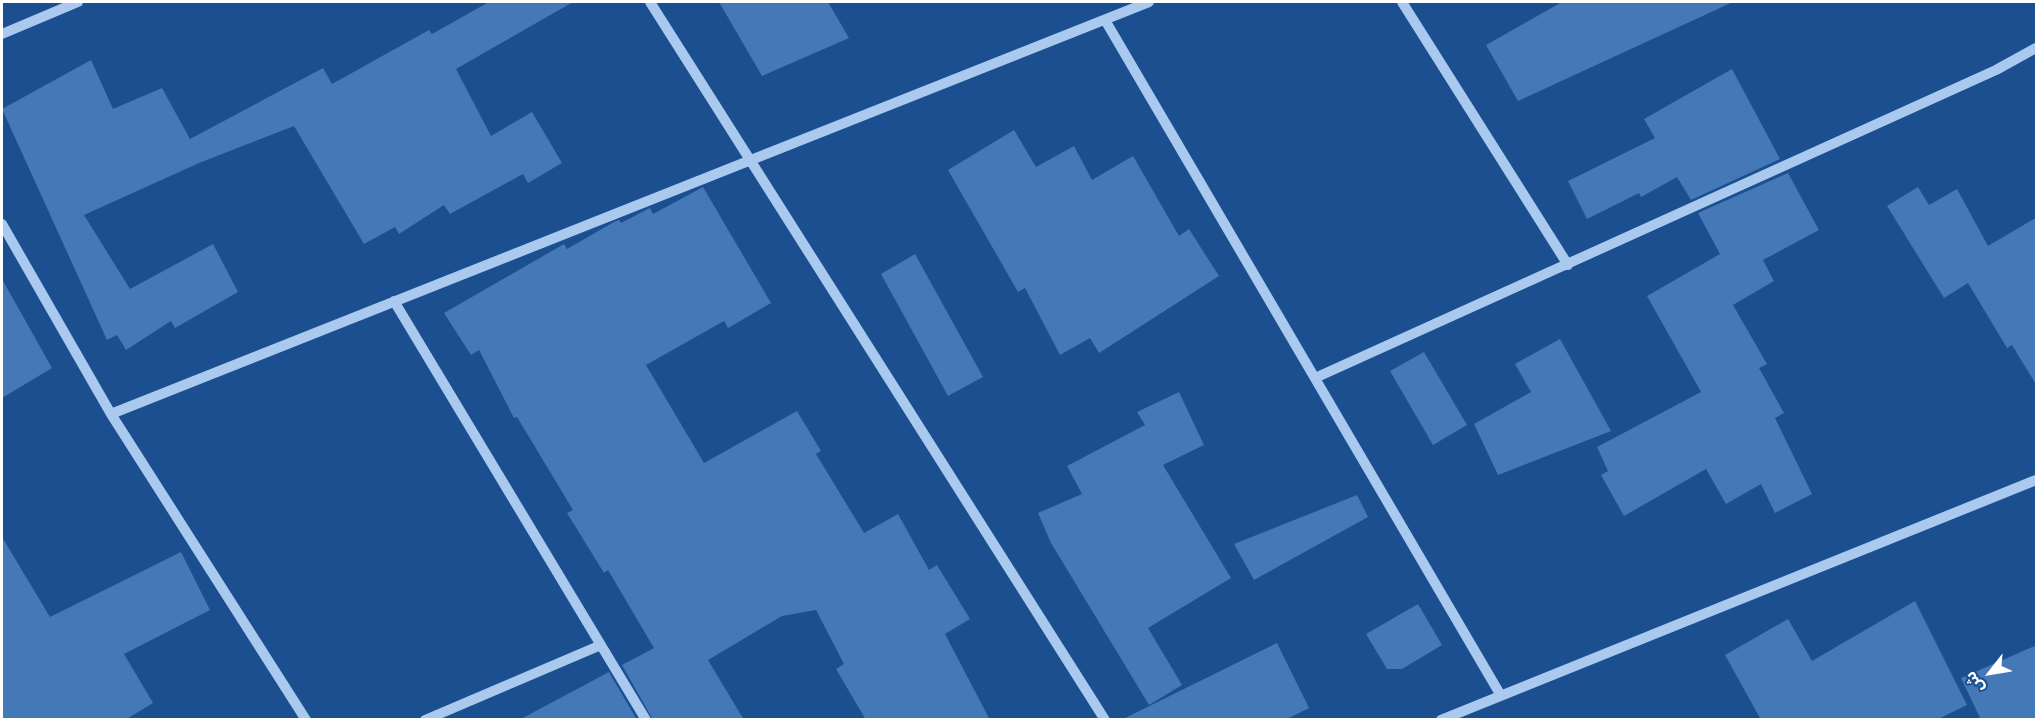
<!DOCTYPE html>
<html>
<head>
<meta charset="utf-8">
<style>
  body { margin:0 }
  #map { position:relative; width:2038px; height:721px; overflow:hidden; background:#1b4f8f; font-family:Raleway,"Noto Sans Arabic",sans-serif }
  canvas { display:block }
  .frame { position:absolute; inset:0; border:3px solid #fff; pointer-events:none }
  .north { position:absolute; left:1960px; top:643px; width:60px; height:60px; -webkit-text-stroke:4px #1b4f8f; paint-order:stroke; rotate:239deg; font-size:16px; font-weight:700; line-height:24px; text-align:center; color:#fff }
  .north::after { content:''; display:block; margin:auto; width:21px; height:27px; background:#fff; clip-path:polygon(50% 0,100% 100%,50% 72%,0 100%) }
</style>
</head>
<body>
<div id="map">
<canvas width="2038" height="721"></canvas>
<div class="frame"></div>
<div class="north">ش</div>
</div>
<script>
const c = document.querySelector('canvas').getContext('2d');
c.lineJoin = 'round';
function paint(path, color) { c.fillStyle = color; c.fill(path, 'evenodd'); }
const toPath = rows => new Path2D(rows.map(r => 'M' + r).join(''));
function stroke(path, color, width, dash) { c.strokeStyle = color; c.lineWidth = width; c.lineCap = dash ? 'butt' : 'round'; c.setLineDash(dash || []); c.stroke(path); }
const building = toPath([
  [489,2,573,2,456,69,491,136,532,112,562,163,528,183,523,174,450,214,444,205,399,234,395,227,364,244,294,126,199,163,84,215,130,289,213,244,238,292,175,328,171,321,126,350,117,335,107,340,2,109,91,60,113,109,162,88,190,139,323,68,332,84,429,30,432,34],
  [719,2,828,2,849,38,762,76],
  [1562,2,1733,2,1518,101,1486,45],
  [1732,69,1780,159,1691,200,1677,177,1641,197,1639,193,1587,219,1568,181,1655,138,1644,119],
  [1014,130,1036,167,1074,146,1092,180,1133,156,1179,236,1189,229,1219,276,1099,353,1090,338,1060,355,1025,288,1018,292,948,170],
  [1788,173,1819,230,1763,260,1774,281,1733,305,1767,364,1759,368,1784,413,1775,418,1812,494,1775,513,1761,484,1726,504,1706,469,1624,516,1601,475,1608,471,1597,447,1701,392,1647,296,1720,254,1698,213],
  [703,187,771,303,728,328,724,321,646,365,704,463,797,411,821,451,816,454,864,533,898,514,929,570,937,565,970,619,945,634,990,720,866,720,836,669,844,664,816,610,782,616,708,660,744,720,653,720,622,665,654,648,608,570,604,573,567,513,573,510,517,417,514,418,479,350,471,355,444,313,564,244,567,249,614,222,619,220,621,223,650,208,653,214],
  [1918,187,1929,205,1957,189,1988,246,2037,217,2037,386,2012,345,2007,348,1968,283,1944,298,1887,206],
  [915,254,983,377,948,396,881,274],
  [2,279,52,368,2,398],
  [1560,339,1611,431,1498,475,1474,424,1531,392,1515,364],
  [1424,352,1467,425,1433,445,1390,371],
  [1179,392,1204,445,1163,465,1231,578,1148,628,1182,685,1149,705,1051,543,1038,513,1082,494,1067,466,1145,425,1137,412],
  [1357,495,1368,517,1254,580,1234,544],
  [2,537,50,617,181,552,210,610,124,654,153,703,125,720,2,720],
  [1915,601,1967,705,1936,720,1761,720,1725,655,1788,619,1812,661],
  [1418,604,1442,645,1402,669,1387,669,1366,634],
  [1277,643,1309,708,1285,720,1121,720],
  [2037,645,2037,720,1981,720,1961,678],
  [609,672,637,720,519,720]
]);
const minor = toPath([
  [650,2,1105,720],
  [1402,2,1568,265],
  [1105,20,1500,694],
  [2,34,78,2],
  [2,224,111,414,306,720],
  [394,301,646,720],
  [1315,378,1996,70,2036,48],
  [111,414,1149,2],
  [425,720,601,645],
  [1441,720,2036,480]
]);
paint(building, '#4478b7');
stroke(minor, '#a9c9ee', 10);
</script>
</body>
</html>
